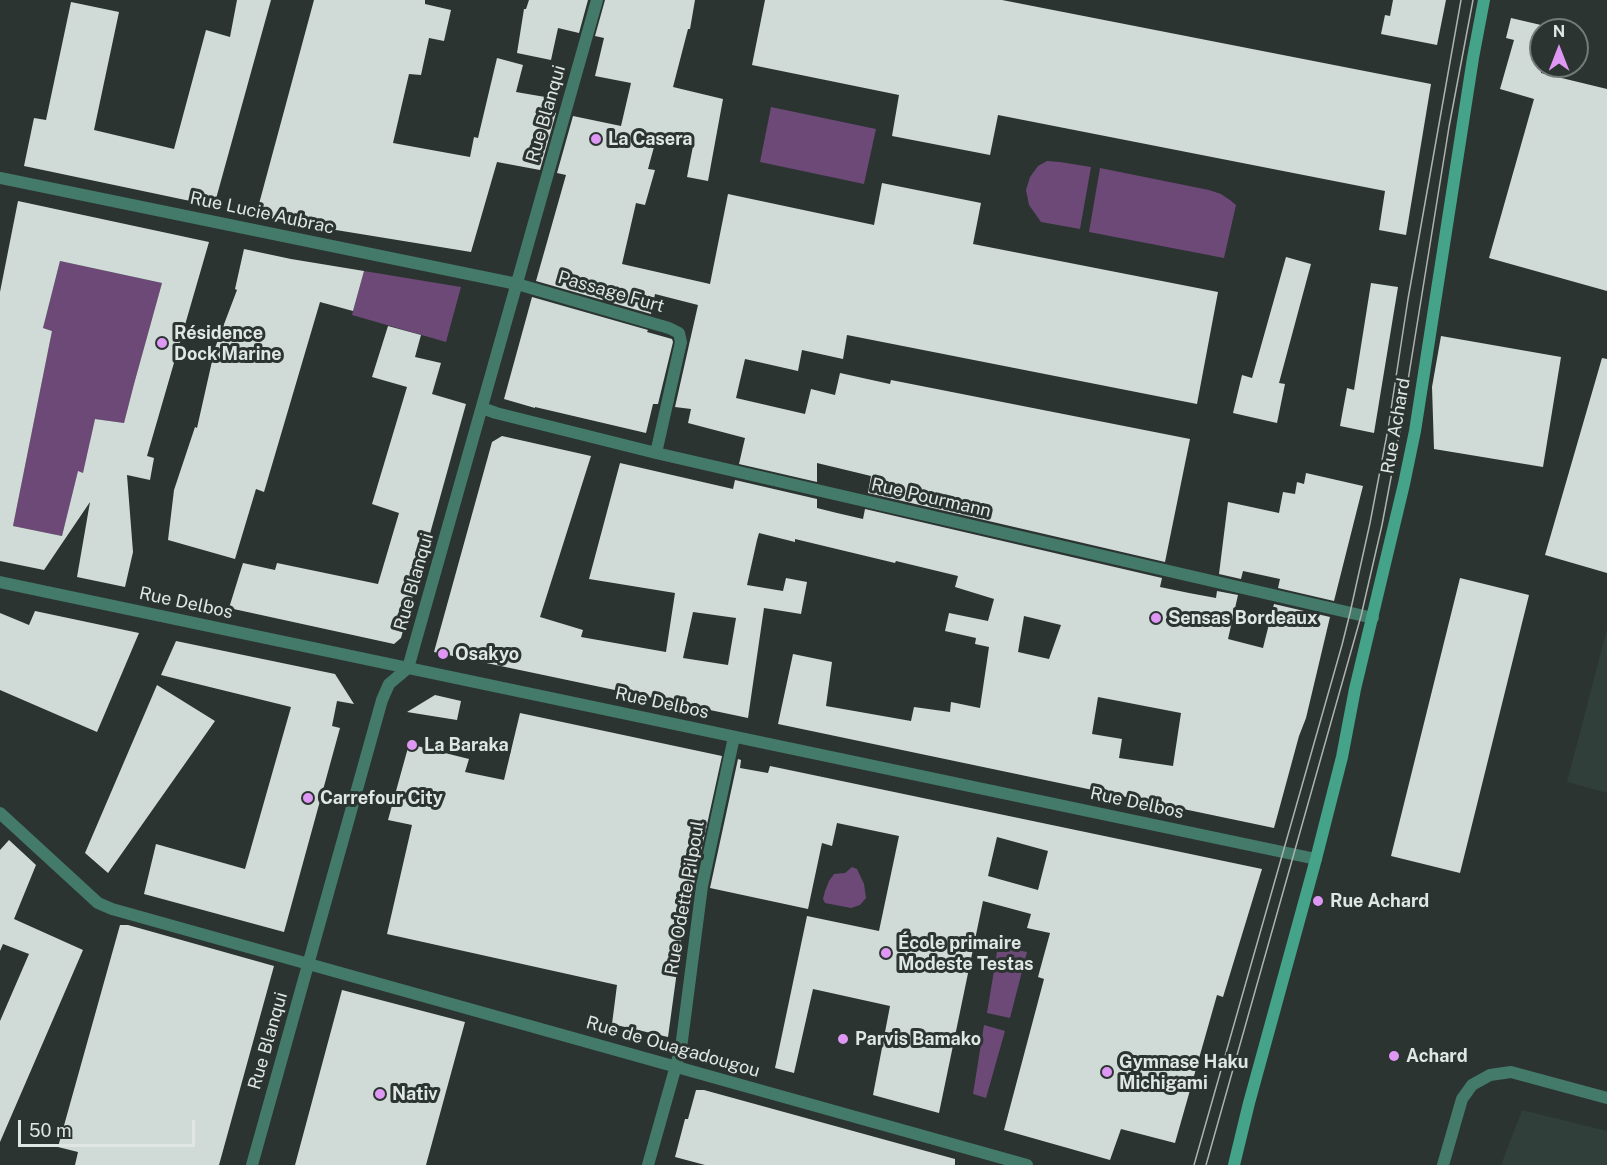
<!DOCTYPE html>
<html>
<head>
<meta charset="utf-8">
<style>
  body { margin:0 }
  #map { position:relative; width:1607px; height:1165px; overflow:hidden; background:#2b3430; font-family:"Public Sans",sans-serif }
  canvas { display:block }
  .north { position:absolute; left:1529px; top:18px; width:60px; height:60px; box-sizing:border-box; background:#2b3430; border:2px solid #737b78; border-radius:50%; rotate:0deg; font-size:16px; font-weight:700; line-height:24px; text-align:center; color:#e0e6e4 }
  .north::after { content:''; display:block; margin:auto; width:21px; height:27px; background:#de98f3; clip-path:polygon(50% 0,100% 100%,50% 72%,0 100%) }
  .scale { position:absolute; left:18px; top:1120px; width:177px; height:27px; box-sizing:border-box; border:3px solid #e0e6e4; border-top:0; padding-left:8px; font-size:18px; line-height:21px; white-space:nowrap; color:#e0e6e4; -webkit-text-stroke:4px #2b3430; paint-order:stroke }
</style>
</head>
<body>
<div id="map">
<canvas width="1607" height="1165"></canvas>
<div class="north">N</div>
<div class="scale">50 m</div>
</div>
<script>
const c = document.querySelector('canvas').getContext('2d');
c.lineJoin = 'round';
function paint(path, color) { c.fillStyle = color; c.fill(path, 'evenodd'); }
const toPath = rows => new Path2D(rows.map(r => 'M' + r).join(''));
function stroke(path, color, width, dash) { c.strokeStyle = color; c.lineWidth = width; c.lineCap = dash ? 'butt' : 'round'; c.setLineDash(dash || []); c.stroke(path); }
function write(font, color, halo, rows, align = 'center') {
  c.font = font + ' "Public Sans",sans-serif'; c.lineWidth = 6; c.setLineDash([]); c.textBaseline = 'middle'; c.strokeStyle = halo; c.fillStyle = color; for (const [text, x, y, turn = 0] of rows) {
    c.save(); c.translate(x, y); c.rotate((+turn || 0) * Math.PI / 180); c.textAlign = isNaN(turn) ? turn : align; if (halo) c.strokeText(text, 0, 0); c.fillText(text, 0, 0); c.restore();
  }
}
const built = toPath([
  [1607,629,1607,793,1567,782],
  [1522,1110,1607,1131,1607,1165,1501,1165]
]);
const green = toPath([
  [771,107,876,129,864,184,760,162],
  [1047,161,1060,162,1091,167,1080,229,1041,222,1029,205,1026,190,1030,177,1038,166],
  [1100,168,1209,190,1221,194,1230,200,1236,205,1224,258,1089,232],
  [60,261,162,283,134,384,124,423,95,419,90,441,124,474,127,483,78,472,62,536,13,526,52,331,43,328],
  [364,271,461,287,446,342,352,315],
  [852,867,857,869,864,884,866,898,860,905,851,908,825,903,823,899,825,891,829,881,834,874,845,873],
  [998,946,1027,952,1010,1018,987,1013],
  [984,1025,1005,1031,986,1098,973,1094]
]);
const building = toPath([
  [237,0,271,0,214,206,24,166,34,118,46,120,71,2,119,12,94,130,174,149,206,30,230,37],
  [314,0,425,0,425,4,451,10,444,41,429,38,421,75,409,74,393,143,470,157,474,137,478,138,497,58,523,65,516,92,551,98,547,111,556,113,540,170,497,162,471,252,293,223,256,215],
  [529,0,588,0,579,33,558,28,551,60,517,53,524,9,526,9],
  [605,0,695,0,690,29,688,29,673,87,723,99,708,181,687,177,694,141,658,132,648,169,655,170,645,205,636,203,622,264,710,284,728,194,874,225,882,183,981,203,973,244,1218,292,1197,404,847,335,843,359,802,350,798,371,745,359,736,398,805,414,811,389,835,395,840,373,890,384,891,380,1190,439,1165,562,868,493,871,476,817,463,817,482,739,464,745,438,688,423,691,409,675,407,698,305,655,294,651,314,536,281,566,175,557,173,573,116,621,126,631,83,595,76,604,38,595,36],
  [765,0,1002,0,1431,84,1406,235,1379,230,1385,191,998,115,990,155,892,136,899,95,752,65],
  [1393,0,1446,0,1437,45,1381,34,1385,15,1390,16],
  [1511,18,1541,25,1541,73,1607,89,1607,291,1489,258,1534,99,1500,89,1514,40,1506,38],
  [18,201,209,242,147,456,154,458,150,480,127,475,133,552,125,587,77,577,90,502,44,570,0,561,0,292],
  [60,261,162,283,134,384,124,423,95,419,83,473,78,471,62,536,13,526,52,331,43,328],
  [244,249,291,259,364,271,353,311,320,302,264,492,256,489,235,559,168,540,174,490,195,427,197,428,215,348,237,290,235,289],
  [1286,257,1311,264,1279,383,1285,384,1277,423,1233,413,1242,375,1252,378],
  [1371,283,1398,287,1374,433,1340,426,1347,388,1354,390],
  [532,297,648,330,647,332,672,339,673,342,658,404,653,404,646,433,535,407,535,408,504,399],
  [388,326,421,335,415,357,441,363,432,394,466,404,401,638,394,644,229,608,243,563,275,570,277,563,378,584,399,513,372,504,407,387,372,377],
  [1441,336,1561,357,1543,467,1434,449,1432,387],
  [1602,358,1607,359,1607,573,1545,555],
  [502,436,591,456,540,617,583,630,581,637,666,652,675,593,589,579,620,463,733,489,735,480,817,499,817,508,837,513,863,519,865,509,1162,578,1160,587,1189,593,1216,598,1217,591,1238,595,1228,639,1263,648,1274,604,1330,617,1306,718,1299,736,1274,828,778,724,793,654,832,662,826,706,911,721,914,707,950,712,951,702,980,708,989,647,975,644,976,638,945,631,949,613,988,621,994,599,955,587,958,576,896,561,895,563,795,539,795,542,759,533,757,540,747,585,783,591,786,578,807,582,801,614,764,608,748,718,434,652,492,442],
  [693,612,736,618,728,665,683,658],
  [1024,616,1061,625,1049,659,1018,652],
  [1098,697,1181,713,1173,766,1119,758,1122,739,1092,734],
  [1306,473,1363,486,1334,601,1278,588,1280,579,1243,571,1241,579,1219,574,1228,502,1279,513,1283,492,1295,494,1297,482,1304,484],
  [1460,578,1529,595,1460,873,1391,856],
  [35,611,139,633,97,732,0,690,0,613,29,625],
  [176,641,335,674,354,704,337,701,332,726,340,728,284,932,144,894,156,844,245,869,291,707,161,675],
  [157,685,215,721,108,873,85,853],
  [435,695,461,701,457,720,407,712],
  [520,713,722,756,694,884,689,883,668,1037,612,1024,617,985,387,934,412,825,388,820,409,744,469,759,465,772,504,780],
  [738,759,741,760,740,768,768,773,770,766,1262,869,1223,997,1217,995,1175,1143,1121,1129,1110,1160,1004,1130,1044,979,1038,977,1050,933,1027,928,1031,914,983,901,939,1113,873,1095,890,1006,813,989,794,1073,775,1068,807,916,879,931,899,836,837,823,832,846,822,843,808,909,710,888],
  [997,837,1048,851,1038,890,988,876],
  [9,840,36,865,14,919,83,950,0,1142,0,1021,29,954,3,944,0,951,0,850],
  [120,925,128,925,274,966,219,1165,75,1165,78,1152,58,1147],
  [342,990,465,1022,426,1165,295,1165],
  [696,1090,704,1090,955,1159,955,1165,705,1165,675,1157,685,1119,688,1119]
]);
const street = toPath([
  [0,178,517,284,669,328,679,333,681,342,656,453],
  [482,408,496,413,656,453,1373,618],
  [0,582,1316,859],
  [0,813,98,903,112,909,1027,1165],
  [252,1165,382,700,389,684,408,668,597,0],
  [648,1165,681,1048,702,886,734,737],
  [1443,1165,1462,1099,1472,1085,1490,1075,1511,1072,1607,1098]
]);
const secondary = toPath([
  [1234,1165,1249,1103,1316,859,1342,757,1355,689,1404,484,1415,431,1473,58,1484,0]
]);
const tram = toPath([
  [1194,1165,1342,645,1350,613,1370,523,1388,429,1408,299,1461,0],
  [1206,1165,1361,616,1382,525,1400,430,1449,127,1473,0]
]);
const markers = [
  [596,139,6,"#de98f3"],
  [162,343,6,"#de98f3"],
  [1156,618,6,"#de98f3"],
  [443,654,6,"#de98f3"],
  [412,745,6,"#de98f3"],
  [308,798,6,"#de98f3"],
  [1318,901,6,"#de98f3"],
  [886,953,6,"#de98f3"],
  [843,1039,6,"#de98f3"],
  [1394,1056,6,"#de98f3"],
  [1107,1072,6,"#de98f3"],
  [380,1094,6,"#de98f3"]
];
const streetNames = [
  ["Rue Blanqui",546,114,-74],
  ["Rue Lucie Aubrac",262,213,12],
  ["Passage Furt",611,292,16],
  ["Rue Achard",1396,426,-80],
  ["Rue Pourmann",931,498,13],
  ["Rue Blanqui",414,582,-74],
  ["Rue Delbos",186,603,12],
  ["Rue Delbos",662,703,12],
  ["Rue Delbos",1137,803,12],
  ["Rue Odette Pilpoul",685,898,-80],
  ["Rue Blanqui",268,1041,-74],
  ["Rue de Ouagadougou",673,1047,16]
];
const poiNames = [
  ["La Casera",608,139],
  ["Résidence",174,333],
  ["Dock Marine",174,354],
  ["Sensas Bordeaux",1168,618],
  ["Osakyo",455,654],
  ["La Baraka",424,745],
  ["Carrefour City",320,798],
  ["Rue Achard",1330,901],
  ["École primaire",898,943],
  ["Modeste Testas",898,964],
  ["Parvis Bamako",855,1039],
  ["Achard",1406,1056],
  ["Gymnase Haku",1119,1062],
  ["Michigami",1119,1083],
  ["Nativ",392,1094]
];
paint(built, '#303f39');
paint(green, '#6c4977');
paint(building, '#d0dbd7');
stroke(street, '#437a69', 12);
stroke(secondary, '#44a388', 12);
stroke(tram, '#adb3b1', 1.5);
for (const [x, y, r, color] of markers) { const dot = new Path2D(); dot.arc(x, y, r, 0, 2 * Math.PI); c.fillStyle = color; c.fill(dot); stroke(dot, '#2b3430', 2); }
write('18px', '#e0e6e4', '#2b3430', streetNames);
write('bold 18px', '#e0e6e4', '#2b3430', poiNames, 'left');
</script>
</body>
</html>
